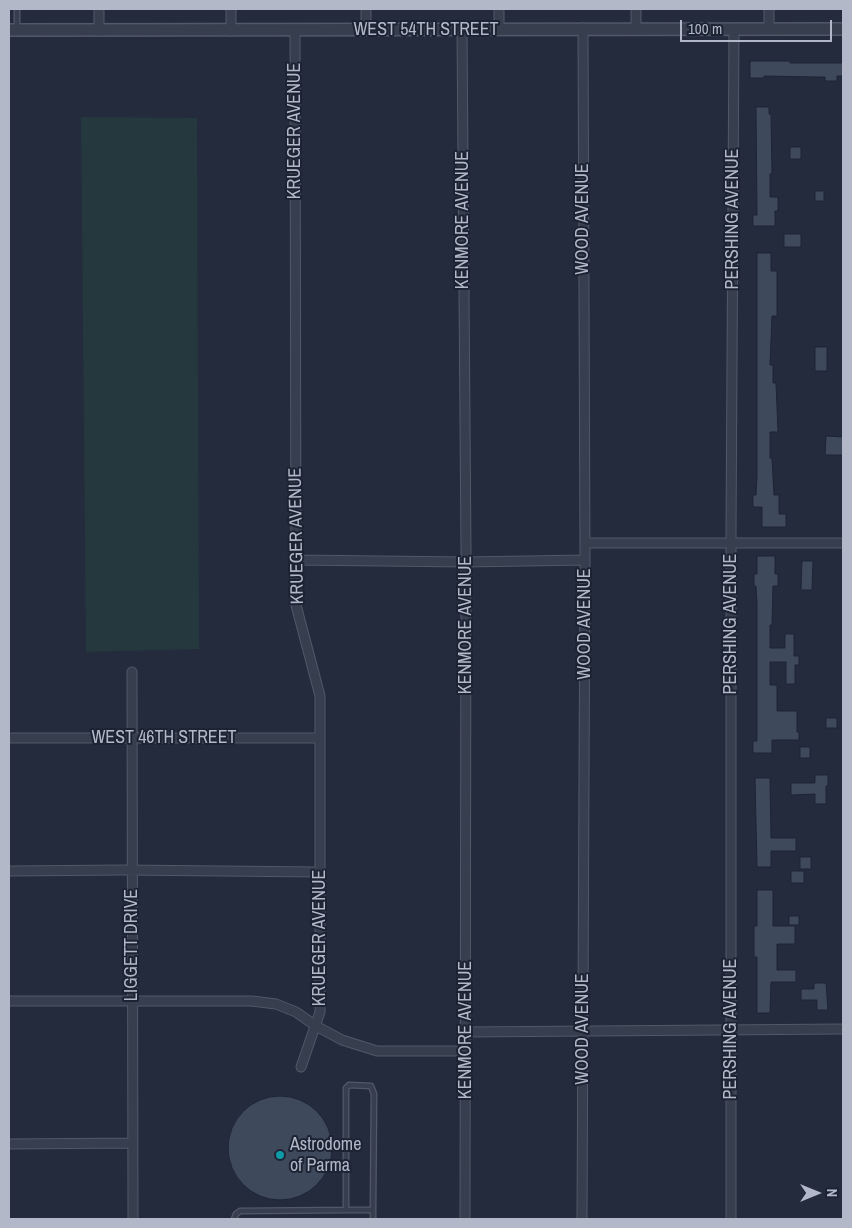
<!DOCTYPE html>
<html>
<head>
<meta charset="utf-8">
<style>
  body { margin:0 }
  #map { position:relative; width:852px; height:1228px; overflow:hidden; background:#232b3d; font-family:"Archivo Narrow",sans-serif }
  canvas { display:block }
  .frame { position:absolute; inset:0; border:10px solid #b2b8c8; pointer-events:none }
  .north { position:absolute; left:792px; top:1168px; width:50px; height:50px; -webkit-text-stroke:4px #1c2332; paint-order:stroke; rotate:90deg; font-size:14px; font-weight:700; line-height:20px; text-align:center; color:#b2b8c8 }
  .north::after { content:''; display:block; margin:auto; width:18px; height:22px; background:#b2b8c8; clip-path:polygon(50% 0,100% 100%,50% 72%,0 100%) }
  .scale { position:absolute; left:680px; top:20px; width:152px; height:22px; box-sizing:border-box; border:2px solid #b2b8c8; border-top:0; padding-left:6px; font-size:15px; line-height:18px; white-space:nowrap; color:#b2b8c8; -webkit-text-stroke:4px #1c2332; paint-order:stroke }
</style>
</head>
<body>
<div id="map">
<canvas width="852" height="1228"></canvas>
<div class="frame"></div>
<div class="north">N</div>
<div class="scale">100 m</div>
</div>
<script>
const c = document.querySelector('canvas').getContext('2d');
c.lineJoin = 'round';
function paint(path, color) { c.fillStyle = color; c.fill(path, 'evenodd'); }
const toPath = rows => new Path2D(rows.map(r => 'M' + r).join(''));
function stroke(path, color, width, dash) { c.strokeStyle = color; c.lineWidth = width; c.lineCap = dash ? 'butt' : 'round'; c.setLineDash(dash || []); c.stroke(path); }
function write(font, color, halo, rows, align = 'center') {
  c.font = font + ' "Archivo Narrow",sans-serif'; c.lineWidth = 4; c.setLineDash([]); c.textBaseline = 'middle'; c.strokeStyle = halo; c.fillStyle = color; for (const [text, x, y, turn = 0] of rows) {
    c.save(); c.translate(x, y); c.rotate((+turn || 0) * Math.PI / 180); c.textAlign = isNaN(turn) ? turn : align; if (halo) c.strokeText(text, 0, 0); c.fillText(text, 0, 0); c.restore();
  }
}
const green = toPath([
  [81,117,197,118,199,649,86,652]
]);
const building = toPath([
  [750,61,790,61,790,63,843,63,843,76,837,76,837,81,825,81,825,77,819,77,764,76,764,78,750,78,750,61],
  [756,107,769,107,769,114,771,114,772,174,770,174,770,197,778,197,778,211,775,211,775,226,753,226,753,215,757,215,756,107],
  [790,147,801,147,801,159,790,159,790,147],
  [815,191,824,191,824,201,815,201,815,191],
  [784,234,801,234,801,247,784,247,784,234],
  [757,253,771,253,771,271,777,271,777,316,772,316,770,365,773,365,773,383,776,383,778,432,770,432,770,458,772,458,774,495,779,495,779,514,786,514,786,527,762,527,762,507,753,507,753,495,756,495,757,476,757,253],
  [815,347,827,347,827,371,815,371,815,347],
  [826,436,843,437,843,455,825,455,826,436],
  [757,556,775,556,775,574,778,574,778,586,773,586,772,625,770,625,770,648,785,648,785,634,794,634,794,656,799,656,799,665,795,665,795,684,786,684,786,662,770,662,770,685,777,685,777,711,797,711,797,732,799,732,799,740,772,740,772,753,753,753,753,741,757,741,757,604,756,586,754,586,754,574,757,574,757,556],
  [802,561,813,561,812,590,801,590,802,561],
  [826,718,837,718,837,728,826,728,826,718],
  [800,747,810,747,810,758,800,758,800,747],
  [815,775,828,775,828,786,826,786,826,804,815,804,815,794,791,795,791,783,815,783,815,775],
  [755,778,770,778,771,838,796,838,796,851,771,851,771,867,757,867,755,778],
  [800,857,811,857,811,869,800,869,800,857],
  [791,871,804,871,804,883,791,883,791,871],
  [757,890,773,890,773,926,795,926,795,944,777,944,777,970,796,970,796,982,771,982,770,1013,757,1013,757,957,754,957,754,926,757,926,757,890],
  [789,916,799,916,799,925,789,925,789,916],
  [814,983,826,983,828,1010,817,1010,817,1000,801,1000,801,989,814,989,814,983],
  '228 1148a52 52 0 1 1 104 0a52 52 0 1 1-104 0Z'
]);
const service = toPath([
  [17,9,17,30],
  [234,1219,236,1214,240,1211,346,1210],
  [373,1219,373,1210,346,1210,346,1088,349,1085,371,1086,374,1094,373,1210]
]);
const minor = toPath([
  [99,9,99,31],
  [231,9,231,31],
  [366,9,366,30],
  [499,9,499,30],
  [636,9,636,28],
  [769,9,769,28],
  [295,30,296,605,320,696,320,1012,301,1067],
  [462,30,466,552,465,1219],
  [585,543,843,543],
  [296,560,466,562,585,560],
  [132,672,133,1219],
  [9,738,320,738],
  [9,871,123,870,320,872],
  [9,1001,252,1001,276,1004,296,1012,316,1026,342,1040,377,1051,466,1051],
  [466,1032,843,1029],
  [9,1144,133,1143],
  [582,1219,585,560,583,28],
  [731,1219,731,533,734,29]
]);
const tertiary = toPath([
  [9,30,843,29]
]);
const markers = [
  [280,1155,5,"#0f9aa8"]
];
const streetNames = [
  ["WEST 54TH STREET",426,30],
  ["KRUEGER AVENUE",295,131,-90],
  ["WOOD AVENUE",583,219,-90],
  ["PERSHING AVENUE",733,219,-90],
  ["KENMORE AVENUE",463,220,-90],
  ["KRUEGER AVENUE",297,536,-91],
  ["WOOD AVENUE",585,624,-90],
  ["PERSHING AVENUE",731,624,-90],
  ["KENMORE AVENUE",466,625,-90],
  ["WEST 46TH STREET",164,738],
  ["KRUEGER AVENUE",320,938,-90],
  ["LIGGETT DRIVE",132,945,-90],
  ["WOOD AVENUE",583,1029,-90],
  ["PERSHING AVENUE",731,1029,-90],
  ["KENMORE AVENUE",466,1030,-90]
];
const poiNames = [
  ["Astrodome",290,1145],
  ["of Parma",290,1166]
];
paint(green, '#25383e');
paint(building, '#3f495c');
stroke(building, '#1e2534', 1);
stroke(service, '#525868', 7);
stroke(minor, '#525868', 11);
stroke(tertiary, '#525868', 14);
stroke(service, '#373e4d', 4.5);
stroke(minor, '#373e4d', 9);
stroke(tertiary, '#373e4d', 11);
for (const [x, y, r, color] of markers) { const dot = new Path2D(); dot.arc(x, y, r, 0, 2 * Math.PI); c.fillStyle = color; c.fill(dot); stroke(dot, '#1c2332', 2); }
write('18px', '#b2b8c8', '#1c2332', streetNames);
write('18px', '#b2b8c8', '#1c2332', poiNames, 'left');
</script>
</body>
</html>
